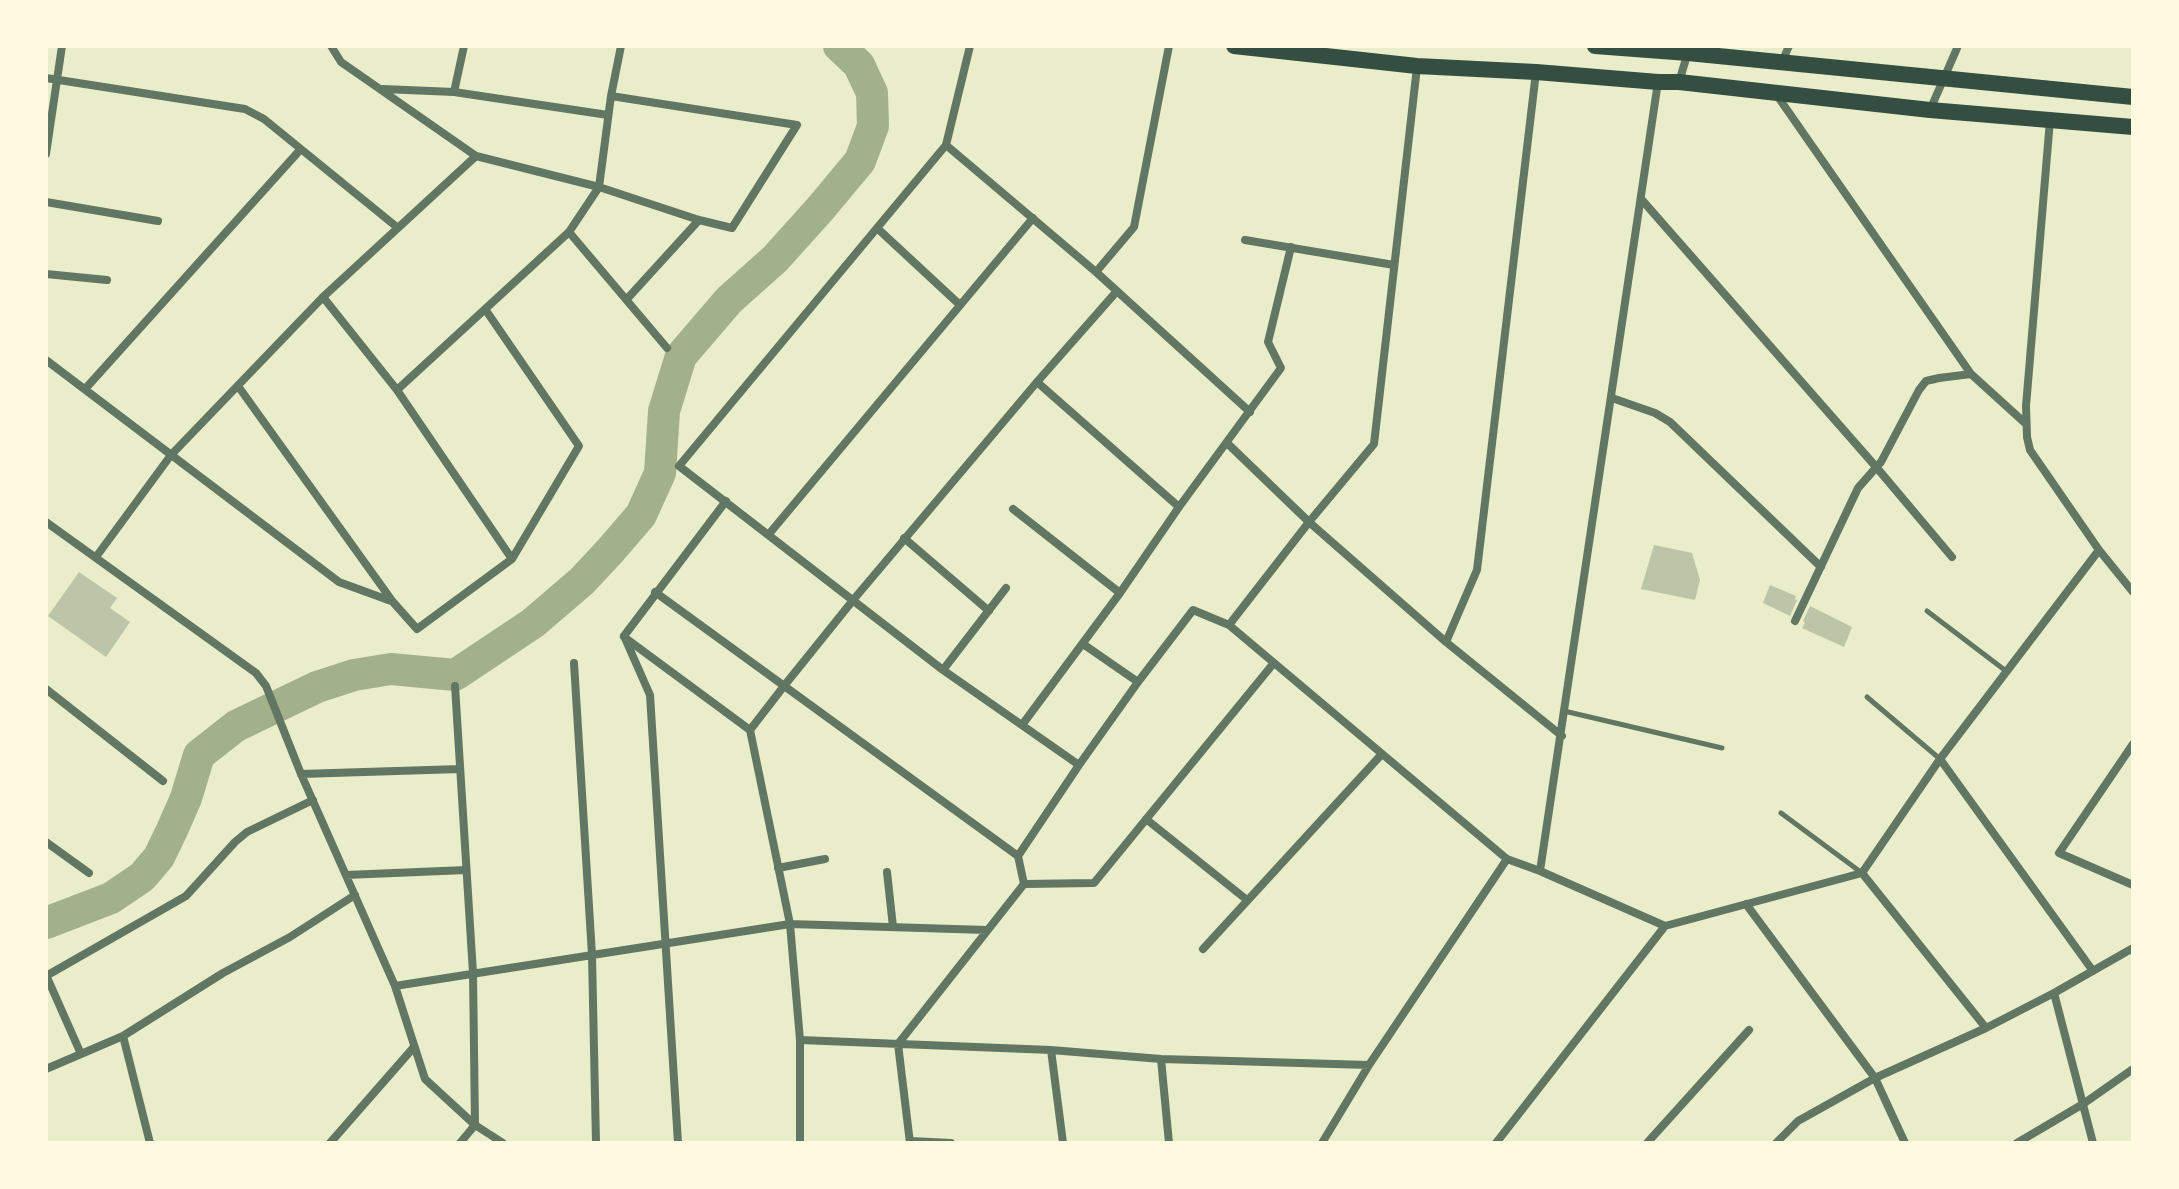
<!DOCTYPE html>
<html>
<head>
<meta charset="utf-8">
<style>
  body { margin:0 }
  #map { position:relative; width:2179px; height:1189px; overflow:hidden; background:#e9edc9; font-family:Rubik,sans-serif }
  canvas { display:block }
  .frame { position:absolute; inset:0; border:48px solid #fefae0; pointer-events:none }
</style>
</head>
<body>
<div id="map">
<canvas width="2179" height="1189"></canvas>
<div class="frame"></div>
</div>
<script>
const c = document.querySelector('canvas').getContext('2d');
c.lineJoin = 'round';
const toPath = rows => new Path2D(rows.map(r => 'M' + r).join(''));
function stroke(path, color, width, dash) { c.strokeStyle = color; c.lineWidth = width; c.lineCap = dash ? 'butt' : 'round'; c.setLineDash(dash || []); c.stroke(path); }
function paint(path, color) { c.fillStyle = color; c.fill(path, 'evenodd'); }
const river = toPath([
  [46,923,111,898,142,877,159,857,172,830,186,798,199,755,236,726,317,687,354,675,391,669,455,675,533,623,582,581,610,551,641,515,660,473,664,411,681,356,729,300,775,259,820,209,860,161,873,126,872,93,859,65,839,46]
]);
const building = toPath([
  [1654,545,1692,553,1700,580,1695,600,1641,589],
  [79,572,117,598,110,608,130,622,106,657,48,616],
  [1770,585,1796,596,1795,599,1797,600,1790,616,1763,603],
  [1810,606,1852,627,1844,647,1802,628,1805,623,1803,621]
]);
const service = toPath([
  [1927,611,2006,671],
  [1867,697,1940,759],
  [1564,711,1722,748],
  [1781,813,1862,873]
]);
const minor = toPath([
  [331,46,341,62,476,156,599,187,699,220,732,228,797,125,611,96],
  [970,46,946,145,679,466,943,670,1079,765],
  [1782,62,1789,46],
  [1417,67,1374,444,1309,522,1229,625,1507,859,1540,871,1665,926,1862,873,1940,759,2099,550],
  [46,78,245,109,264,119,398,228],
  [1679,82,1688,52],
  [383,89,454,92,464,46],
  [454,92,608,115],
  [1776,94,1971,374,2025,423],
  [1930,110,1958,46],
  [2050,120,2026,406,2027,437,2030,450,2099,550,2133,592],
  [946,145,1096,272,1250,412],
  [46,154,62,46],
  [1642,200,1877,468,1952,557],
  [46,202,158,221],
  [877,228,960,305],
  [569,232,667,348],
  [1245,240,1394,265],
  [1096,272,1134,227,1169,46],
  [46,274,107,280],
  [323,297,397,390,512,559],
  [627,299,699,220],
  [46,360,339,582,391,601],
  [1037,382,1179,507],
  [238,386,393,602,417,629,512,559,579,446,485,309],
  [86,388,300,150],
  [397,390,569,232,599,187,611,96,621,46],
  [1612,398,1655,413,1670,422,1821,567],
  [1227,443,1309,522,1446,642,1562,736],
  [1013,509,1120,593],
  [46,522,256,673,266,686,301,774,395,986,425,1079,475,1125,503,1143],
  [769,534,1033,218],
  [904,538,989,611],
  [96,557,171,455,323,297,476,156],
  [655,592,1018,856],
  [1795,621,1858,488,1881,462,1919,390,1926,381,1939,378,1971,374],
  [624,636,650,695,678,1143],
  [624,636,726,501],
  [624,637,750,730],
  [1446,642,1477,570,1536,72],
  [1083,644,1138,682],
  [574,663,592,955,596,1143],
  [943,670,1006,588],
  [455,686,473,973,475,1125,460,1143],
  [46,689,163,781],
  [1022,725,1120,593,1179,507,1281,368,1268,342,1291,247],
  [2133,744,2059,853,2133,885],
  [1940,759,2093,971],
  [301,774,460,769],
  [1146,819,1247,900],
  [46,842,89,873],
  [778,868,825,859],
  [1540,871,1658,82],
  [887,872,893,927],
  [1862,873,1986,1028],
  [346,875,466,870],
  [1024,884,1018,856,1079,765,1138,682,1193,610,1229,625],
  [1746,904,1875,1078,1905,1143],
  [1203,949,1381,755],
  [46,975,81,1054],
  [46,976,186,896,235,842,247,832,313,800],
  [395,986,790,924,987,930],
  [2054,993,2093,1143],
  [123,1036,150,1143],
  [800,1040,1051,1050,1161,1059,1369,1065],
  [1051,1050,1063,1143],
  [1161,1059,1169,1143],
  [46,1069,123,1036,223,973,290,937,355,895],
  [910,1141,951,1143],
  [330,1143,414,1047],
  [800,1143,800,1040,790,924,750,730,784,686,854,599,1037,382,1117,291],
  [910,1143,898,1044,1024,884,1094,883,1273,664],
  [1322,1143,1369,1065,1507,859],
  [1496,1143,1665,926],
  [1647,1143,1749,1030],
  [1776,1143,1798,1121,1875,1078,1986,1028,2054,993,2133,948],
  [2017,1143,2083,1104,2133,1069]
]);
const primary = toPath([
  [1234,46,1417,66,1536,72,1658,82,1679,82,1930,110,2133,127],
  [1595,46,1688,53,2133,97]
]);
stroke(river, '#a3b18a', 32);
paint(building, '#bcc5a7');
stroke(service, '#617663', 5);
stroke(minor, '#617663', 8);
stroke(primary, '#344e41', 16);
</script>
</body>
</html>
